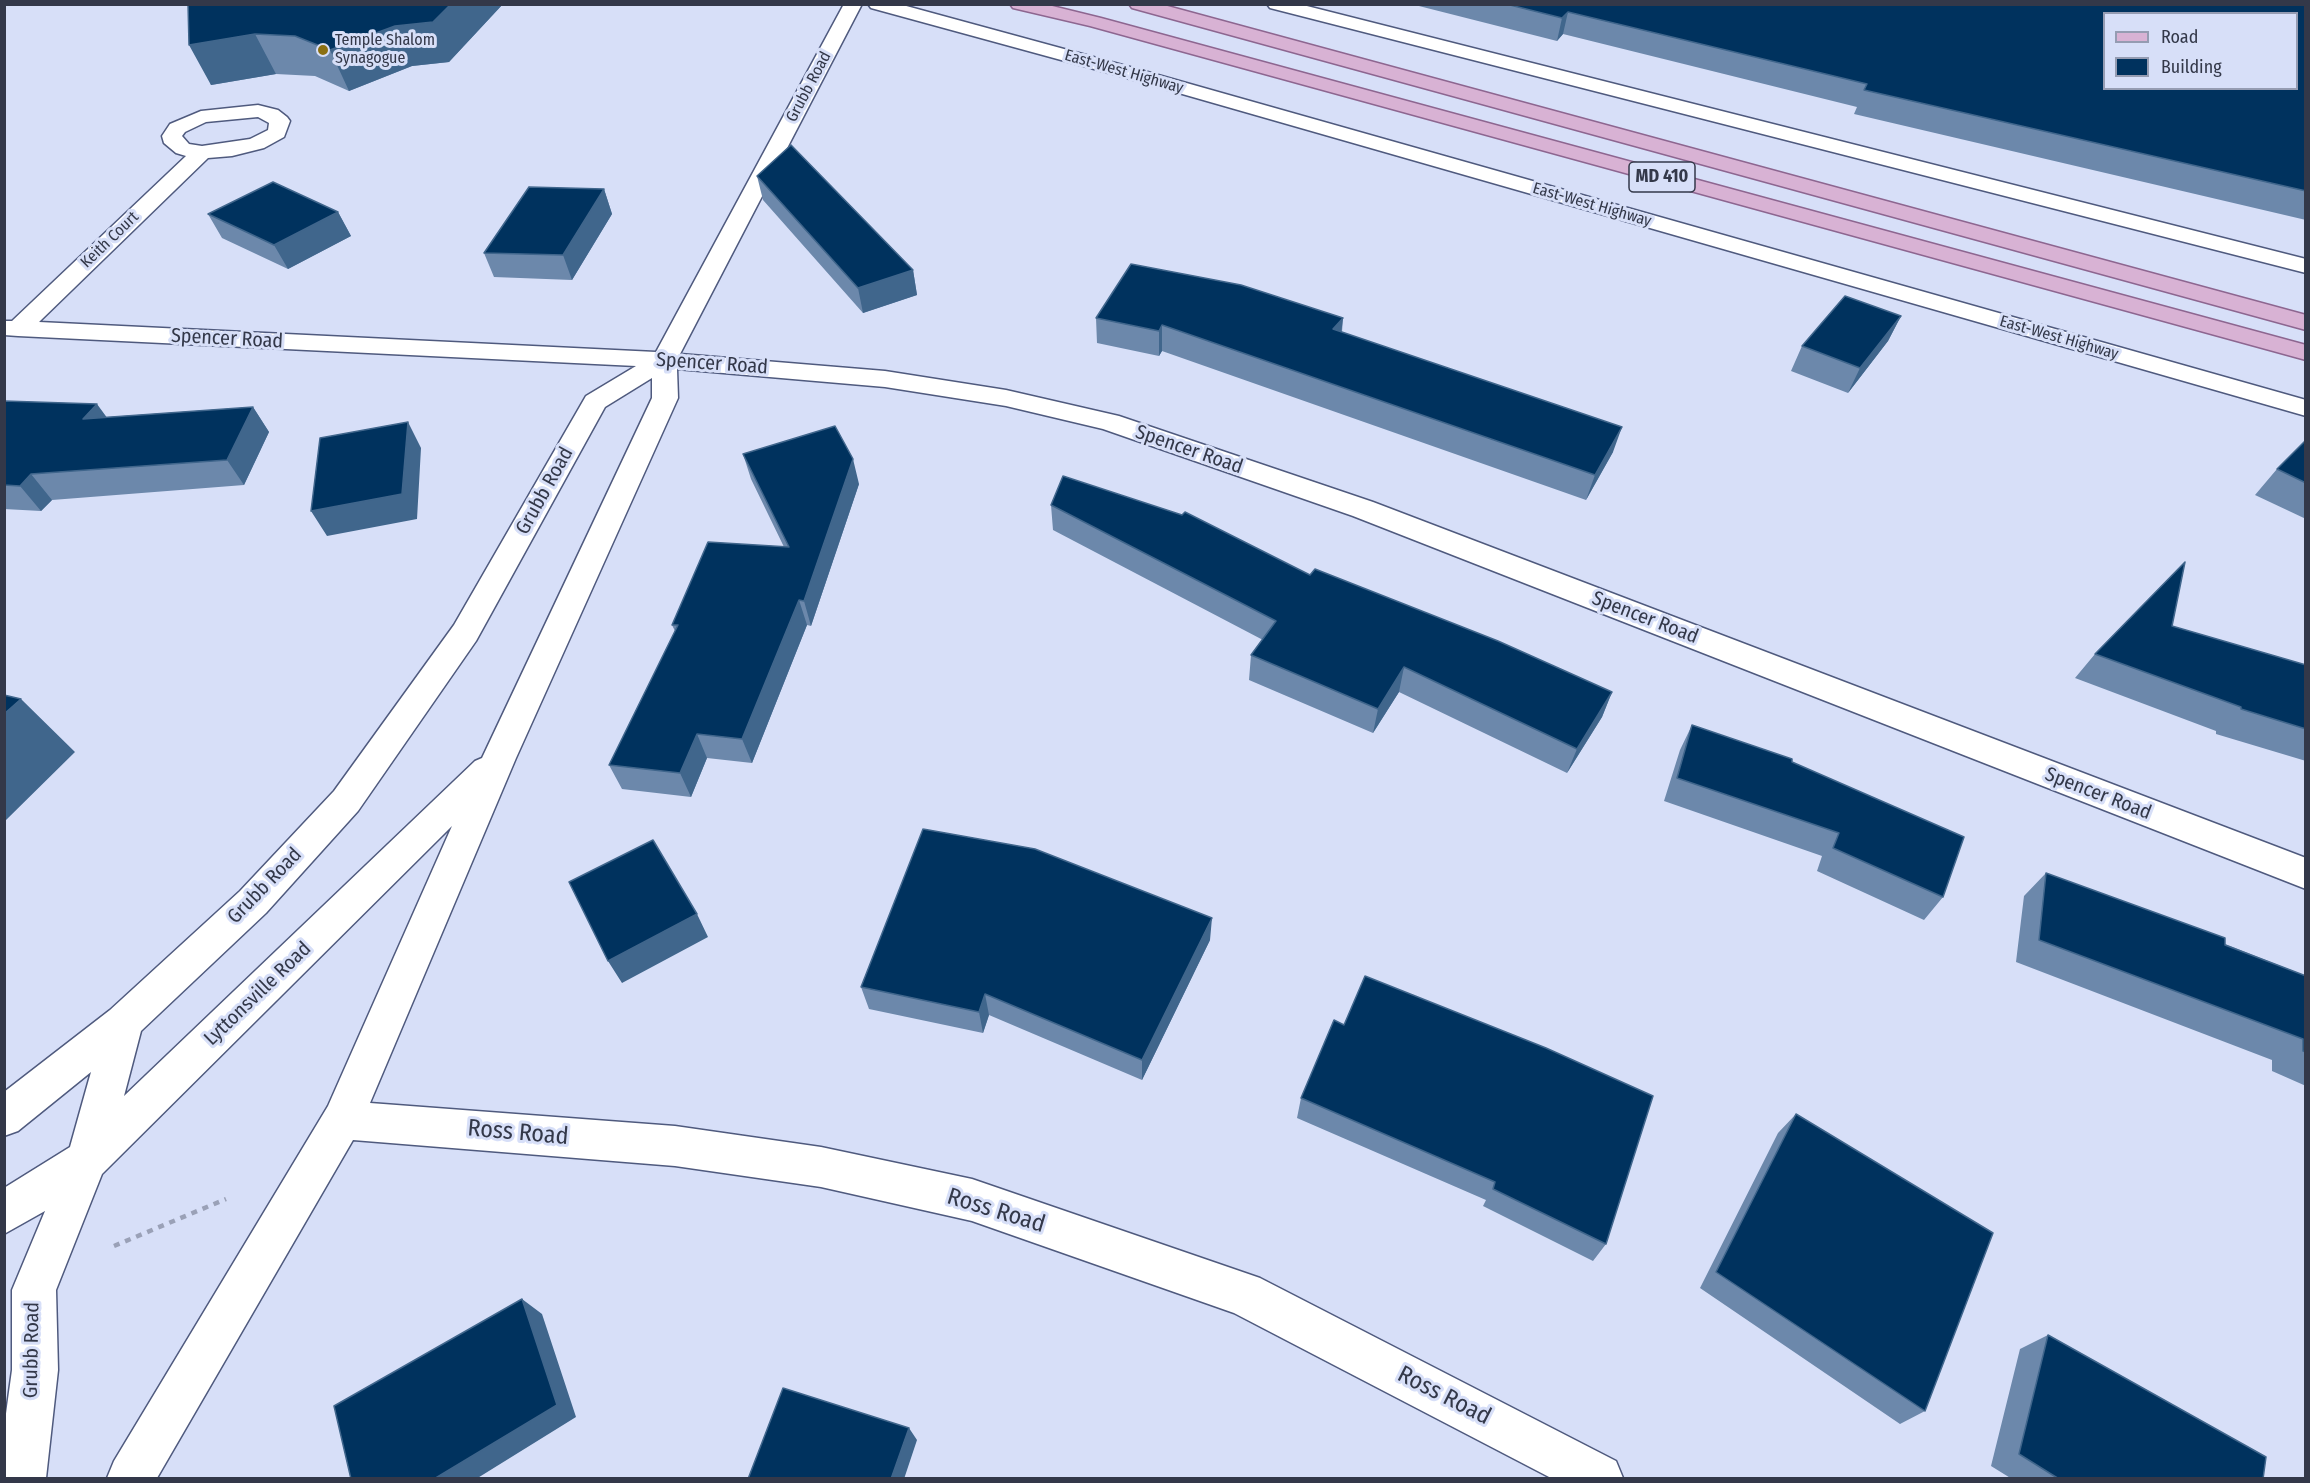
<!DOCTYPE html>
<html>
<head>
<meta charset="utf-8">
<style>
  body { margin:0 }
  #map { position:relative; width:2310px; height:1483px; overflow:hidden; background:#d7dff8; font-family:"Fira Sans Condensed",sans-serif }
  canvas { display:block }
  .frame { position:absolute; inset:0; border:6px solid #333849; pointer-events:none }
  .legend { position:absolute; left:2103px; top:12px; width:195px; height:78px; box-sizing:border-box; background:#d7dff8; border:2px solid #959cb2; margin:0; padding:8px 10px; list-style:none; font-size:18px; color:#333849 }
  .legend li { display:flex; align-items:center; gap:12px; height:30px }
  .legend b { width:30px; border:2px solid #959cb2 }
</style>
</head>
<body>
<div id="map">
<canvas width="2310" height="1483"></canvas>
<div class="frame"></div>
<ul class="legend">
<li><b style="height:8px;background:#d8b2d4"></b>Road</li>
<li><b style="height:16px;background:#00325e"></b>Building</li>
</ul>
</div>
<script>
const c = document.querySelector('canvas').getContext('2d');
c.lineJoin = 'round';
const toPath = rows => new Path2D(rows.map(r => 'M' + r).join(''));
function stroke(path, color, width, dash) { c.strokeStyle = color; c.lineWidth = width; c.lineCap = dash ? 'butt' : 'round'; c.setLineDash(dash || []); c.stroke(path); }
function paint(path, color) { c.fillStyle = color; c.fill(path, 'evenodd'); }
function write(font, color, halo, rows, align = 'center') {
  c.font = font + ' "Fira Sans Condensed",sans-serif'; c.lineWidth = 6; c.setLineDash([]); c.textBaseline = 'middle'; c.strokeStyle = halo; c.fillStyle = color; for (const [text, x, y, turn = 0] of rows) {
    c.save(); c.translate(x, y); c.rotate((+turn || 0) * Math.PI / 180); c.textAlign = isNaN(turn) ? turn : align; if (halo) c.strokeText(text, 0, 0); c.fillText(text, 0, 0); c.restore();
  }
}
const path = toPath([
  [114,1246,226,1199]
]);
const minor = toPath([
  [844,4,862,4,680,354,885,371,1006,390,1119,416,1373,502,2306,858,2306,889,1353,516,1103,429,1006,406,885,387,677,369,678,398,516,758,370,1103,675,1126,821,1147,972,1179,1260,1278,1616,1461,1623,1478,1551,1478,1234,1313,972,1221,821,1187,675,1166,353,1140,157,1478,107,1478,114,1461,328,1106,452,826,102,1174,56,1290,58,1370,46,1478,4,1478,4,1428,12,1370,12,1290,45,1211,4,1234,4,1188,70,1147,91,1072,18,1131,4,1136,4,1092,110,1010,240,891,334,791,454,625,586,396,636,366,18,336,4,335,4,321,12,321,186,156,176,153,164,143,162,136,170,124,201,111,258,105,278,110,287,117,290,121,284,137,264,148,232,156,208,158,39,322,656,352,844,4],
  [258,117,269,123,268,130,250,139,202,146,189,144,182,136,185,132,206,122,258,117],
  [652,378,652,398,482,758,475,761,124,1096,141,1031,266,913,358,811,476,641,605,407,652,378],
  [868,4,899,4,1130,67,2306,400,2306,416,1116,75,871,8,868,4],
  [1267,4,1299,4,2306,259,2306,273,1270,8,1267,4]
]);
const major = toPath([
  [1010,4,1044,4,1101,18,2306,345,2306,360,1090,26,1013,8,1010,4],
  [1129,4,1160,4,2306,315,2306,330,1132,8,1129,4]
]);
const wall = toPath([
  [188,4,503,4,449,62,412,66,349,91,315,76,276,74,211,85],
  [1411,4,2306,4,2306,220,1854,114,1857,107,1563,34,1557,41],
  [757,176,913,270,917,295,863,313,763,200],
  [604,189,612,214,572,280,494,277,484,253],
  [338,212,351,236,288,269,222,238,208,214],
  [1901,316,1888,341,1848,393,1791,371,1802,346],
  [1096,318,1343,318,1342,332,1613,452,1586,500,1162,351,1159,356,1097,343],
  [4,401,107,417,253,407,269,432,244,485,52,500,41,511,4,509],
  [2306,440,2306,519,2255,495,2277,469],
  [743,454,859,484,811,626,807,625,752,763,707,758,691,797,622,789,609,765,675,631,672,625,784,547,751,479],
  [1051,505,1310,575,1612,692,1602,717,1567,773,1399,692,1373,733,1249,680,1251,655,1263,640,1053,530],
  [2172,626,2306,665,2306,761,2216,734,2216,731,2075,678,2095,654],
  [1692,725,1792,762,1943,897,1924,920,1817,871,1822,856,1664,801,1680,750],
  [2046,873,2306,976,2306,1086,2272,1071,2272,1060,2016,962,2024,896],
  [1210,940,1142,1080,989,1015,983,1033,869,1009,861,987],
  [1334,1020,1606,1244,1593,1261,1483,1206,1486,1200,1297,1118,1301,1098],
  [1796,1114,1925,1411,1900,1424,1700,1288,1778,1133],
  [2048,1335,2263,1479,2012,1479,1991,1466,2020,1349]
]);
const shadedWall = toPath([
  [451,4,503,4,449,62,412,66,349,91,330,50],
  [1568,12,1563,34,1557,41,1562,18],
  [255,34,276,74,211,85,189,45],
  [604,189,612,214,572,280,563,255],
  [338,212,351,236,288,269,274,245],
  [913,270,917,295,863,313,858,288],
  [1901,316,1888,341,1848,393,1860,368],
  [1343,318,1340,343,1333,329],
  [1162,325,1162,351,1159,356,1159,331],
  [97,404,116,430,83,419],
  [253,407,269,432,244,485,227,460],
  [408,422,421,448,417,519,327,536,311,511],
  [1622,427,1613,452,1586,500,1595,475],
  [853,459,859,484,811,626,804,601],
  [31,474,52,500,41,511,20,486],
  [799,600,807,625,752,763,742,739],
  [1404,667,1399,692,1373,733,1378,709],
  [1612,692,1602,717,1567,773,1577,749],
  [21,699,75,752,4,822,4,714],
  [697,734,707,758,691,797,680,773],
  [697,914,708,937,622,983,608,961],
  [1212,918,1210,940,1142,1080,1142,1060],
  [985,994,989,1015,983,1033,979,1012],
  [522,1299,542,1314,576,1417,476,1479,434,1479],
  [909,1428,917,1440,904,1479,891,1479]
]);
const building = toPath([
  [188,4,451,4,433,22,395,26,330,50,295,36,255,34,189,45,188,4],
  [1506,4,2306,4,2306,191,1864,90,1867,84,1568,12,1562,18,1506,4],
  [2104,14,2296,14,2296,88,2104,88,2104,14],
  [791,145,913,270,858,288,757,176,791,145],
  [273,182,338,212,274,245,208,214,273,182],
  [529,187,604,189,563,255,484,253,529,187],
  [1131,264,1241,285,1343,318,1333,329,1622,427,1595,475,1162,325,1159,331,1096,318,1131,264],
  [1845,296,1901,316,1860,368,1802,346,1845,296],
  [4,401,97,404,83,419,253,407,227,460,31,474,20,486,4,485,4,401],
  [408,422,402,494,311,511,320,438,408,422],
  [835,426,853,459,804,601,799,600,742,739,697,734,680,773,609,765,678,625,672,625,708,542,789,547,743,454,835,426],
  [2306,440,2306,483,2277,469,2306,440],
  [1063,476,1182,515,1185,512,1310,575,1315,569,1498,641,1612,692,1577,749,1404,667,1378,709,1251,655,1276,621,1051,505,1063,476],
  [2185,562,2172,626,2306,665,2306,729,2241,709,2241,707,2095,654,2185,562],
  [4,695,21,699,4,714,4,695],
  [1692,725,1792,759,1792,762,1964,837,1943,897,1833,848,1839,833,1677,778,1692,725],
  [923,829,1035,849,1212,918,1142,1060,985,994,979,1012,861,987,923,829],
  [653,840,697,914,608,961,569,882,653,840],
  [2046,873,2225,938,2225,945,2306,976,2306,1052,2303,1051,2303,1039,2039,940,2046,873],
  [1365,976,1546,1048,1653,1096,1606,1244,1493,1189,1495,1182,1301,1098,1334,1020,1344,1025,1365,976],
  [1796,1114,1993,1233,1925,1411,1716,1272,1796,1114],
  [522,1299,557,1405,434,1479,351,1479,334,1406,522,1299],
  [2048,1335,2266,1457,2263,1479,2059,1479,2019,1454,2048,1335],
  [783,1388,909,1428,891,1479,748,1479,783,1388]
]);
const markers = [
  [323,50,6,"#8b7012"]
];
const farPoinames = [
  ["Temple Shalom",335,41],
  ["Synagogue",335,59]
];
const farStreetnames = [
  ["East-West Highway",1124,72,16],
  ["Grubb Road",809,87,-62],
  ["East-West Highway",1592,205,16],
  ["Keith Court",110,240,-44],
  ["East-West Highway",2059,338,16]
];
const shields = [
  [1662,177,66]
];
const shieldNames = [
  ["MD 410",1662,177]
];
const streetNames = [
  ["Spencer Road",227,339,3],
  ["Spencer Road",712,364,4],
  ["Spencer Road",1189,450,19],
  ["Grubb Road",545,491,-61],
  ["Spencer Road",1645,618,21],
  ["Spencer Road",2098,794,21],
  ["Grubb Road",265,886,-46],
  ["Lyttonsville Road",258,994,-44],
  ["Grubb Road",32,1350,-89]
];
const nearStreetnames = [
  ["Ross Road",518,1133,5],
  ["Ross Road",996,1211,17],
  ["Ross Road",1444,1396,27]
];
stroke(minor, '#4f5a7e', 3);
stroke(major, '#8d6690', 3);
stroke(path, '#9aa1b7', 4.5, [6, 6]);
paint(minor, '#fff');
paint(major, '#d8b2d4');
paint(wall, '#6c88ab');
paint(shadedWall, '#40668c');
paint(building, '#00325e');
stroke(building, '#40668c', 1.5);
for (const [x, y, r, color] of markers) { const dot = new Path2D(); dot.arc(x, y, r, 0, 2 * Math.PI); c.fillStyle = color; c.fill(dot); stroke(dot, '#d7dff8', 2); }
write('16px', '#333849', '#d7dff8', farPoinames, 'left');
write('16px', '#333849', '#d7dff8', farStreetnames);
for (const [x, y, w] of shields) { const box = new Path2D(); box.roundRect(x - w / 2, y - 15, w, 30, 4.5); c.fillStyle = '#d7dff8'; c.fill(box); stroke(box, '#333849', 1.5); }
write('bold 18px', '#333849', null, shieldNames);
write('20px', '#333849', '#d7dff8', streetNames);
write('24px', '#333849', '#d7dff8', nearStreetnames);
</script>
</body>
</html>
